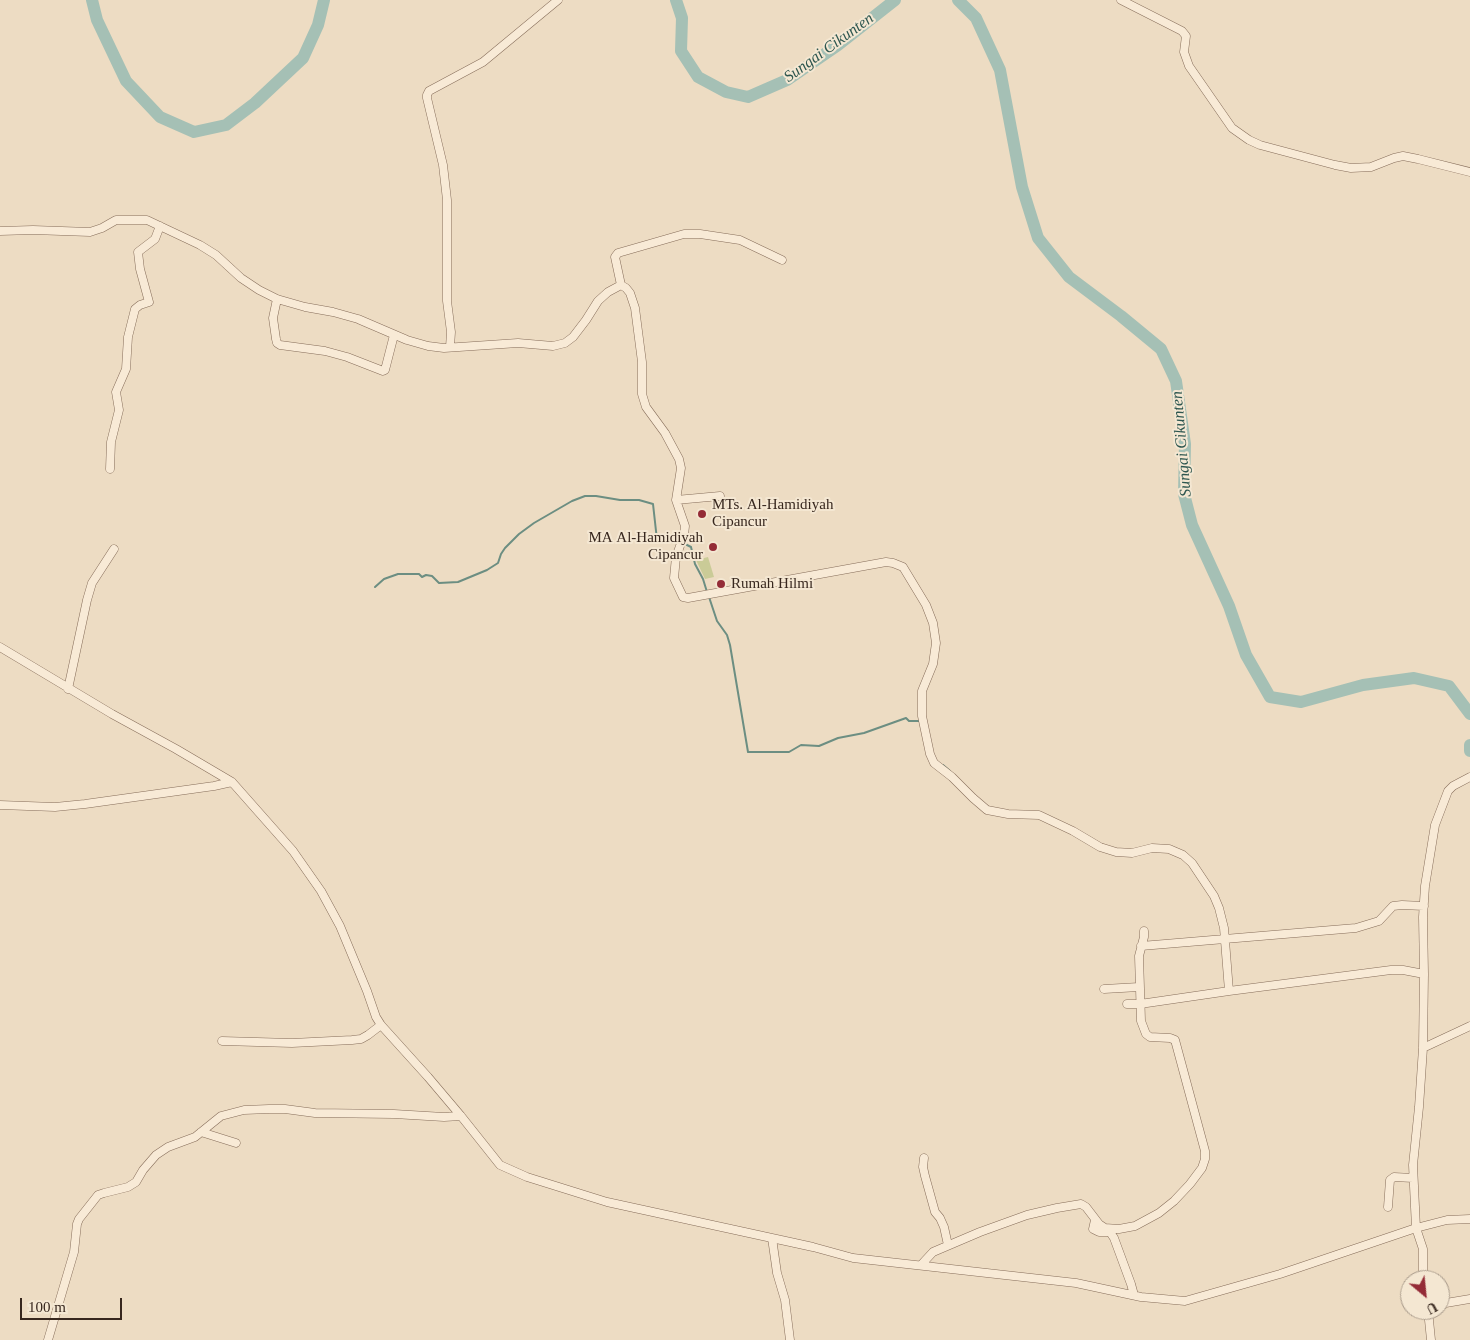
<!DOCTYPE html>
<html>
<head>
<meta charset="utf-8">
<style>
  body { margin:0 }
  #map { position:relative; width:1470px; height:1340px; overflow:hidden; background:#eddcc3; font-family:"Times New Roman",serif }
  canvas { display:block }
  .north { position:absolute; left:1400px; top:1270px; width:50px; height:50px; box-sizing:border-box; background:#f4e7d2; border:1px solid #a89a8a; border-radius:50%; rotate:152deg; font-size:14px; font-weight:700; line-height:20px; text-align:center; color:#37271e }
  .north::after { content:''; display:block; margin:auto; width:18px; height:22px; background:#942c37; clip-path:polygon(50% 0,100% 100%,50% 72%,0 100%) }
  .scale { position:absolute; left:20px; top:1298px; width:102px; height:22px; box-sizing:border-box; border:2px solid #37271e; border-top:0; padding-left:6px; font-size:15px; line-height:18px; white-space:nowrap; color:#37271e; -webkit-text-stroke:4px #f4e7d2; paint-order:stroke }
</style>
</head>
<body>
<div id="map">
<canvas width="1470" height="1340"></canvas>
<div class="north">U</div>
<div class="scale">100 m</div>
</div>
<script>
const c = document.querySelector('canvas').getContext('2d');
c.lineJoin = 'round';
function paint(path, color) { c.fillStyle = color; c.fill(path, 'evenodd'); }
const toPath = rows => new Path2D(rows.map(r => 'M' + r).join(''));
function stroke(path, color, width, dash) { c.strokeStyle = color; c.lineWidth = width; c.lineCap = dash ? 'butt' : 'round'; c.setLineDash(dash || []); c.stroke(path); }
function write(font, color, halo, rows, align = 'center') {
  c.font = font + ' "Times New Roman",serif'; c.lineWidth = 4; c.setLineDash([]); c.textBaseline = 'middle'; c.strokeStyle = halo; c.fillStyle = color; for (const [text, x, y, turn = 0] of rows) {
    c.save(); c.translate(x, y); c.rotate((+turn || 0) * Math.PI / 180); c.textAlign = isNaN(turn) ? turn : align; if (halo) c.strokeText(text, 0, 0); c.fillText(text, 0, 0); c.restore();
  }
}
const green = toPath([
  [708,557,714,577,705,579,696,560]
]);
const stream = toPath([
  [683,543,691,547,695,564,703,579,707,592],
  [375,587,384,579,398,574,419,574,422,577,426,575,432,576,439,583,458,582,487,570,498,563,501,554,505,548,519,534,534,523,572,501,585,496,596,496,620,500,639,500,653,504,657,540,678,543],
  [709,597,717,621,727,635,730,645,748,752,789,752,801,745,819,746,838,738,864,733,906,718,909,721,920,721],
  [943,765,950,771]
]);
const river = toPath([
  [92,0,97,20,126,81,160,117,194,132,226,125,255,103,303,58,318,25,324,0],
  [676,0,682,18,681,51,698,77,726,92,748,97,787,80,838,45,895,0],
  [958,0,976,18,1000,70,1022,187,1038,238,1069,277,1121,316,1161,349,1176,381,1185,444,1184,494,1192,525,1229,606,1246,655,1270,697,1301,702,1363,685,1414,678,1449,686,1470,714],
  [1470,745,1470,751]
]);
const minor = toPath([
  [1121,0,1182,31,1186,36,1184,52,1189,66,1232,128,1249,140,1260,145,1335,165,1351,168,1371,167,1394,158,1403,156,1418,159,1470,172],
  [0,231,33,230,90,232,102,228,116,220,147,220,200,245,216,255,241,278,259,290,277,299,305,307,333,312,358,319,407,340,428,346,444,348,518,343,553,346,565,343,573,337,586,320,598,301,608,292,621,285,626,288,630,293,635,308,642,362,642,394,646,407,665,433,679,459,681,468,676,500,685,526,684,535,676,557,674,578,683,597,688,598,886,562,893,563,903,567,926,605,933,623,936,643,933,664,922,691,922,716,930,754,934,763,952,777,973,798,987,810,1008,814,1039,815,1073,831,1100,847,1116,852,1132,853,1152,848,1169,849,1183,855,1192,863,1214,896,1219,908,1224,928,1229,991,1391,970,1403,970,1424,974,1423,1048,1419,1107,1413,1165,1416,1228,1423,1249,1423,1280],
  [621,285,615,257,618,253,684,234,700,234,740,240,782,260],
  [277,299,273,318,276,339,277,343,280,345,325,351,347,357,383,371,385,370,394,335],
  [450,347,451,332,447,301,447,200,443,165,427,98,427,95,429,91,483,62,558,0],
  [110,469,111,442,119,410,116,392,126,369,128,337,135,309,140,305,149,302,140,269,138,252,155,239,160,226],
  [676,500,720,496],
  [0,647,112,714,176,749,232,782,293,851,321,891,340,926,367,991,376,1017,381,1025,428,1077,461,1116,500,1165,527,1177,607,1202,813,1247,853,1258,1076,1283,1141,1297,1185,1301,1280,1274,1416,1228,1447,1220,1470,1219],
  [68,689,87,600,92,583,114,549],
  [0,805,55,807,85,804,214,786,232,782],
  [1141,946,1356,928,1379,921,1393,906,1402,905,1424,906],
  [1424,974,1423,917,1425,886,1435,825,1448,791,1453,786,1470,777],
  [1104,989,1139,987],
  [1127,1004,1140,1004,1229,991],
  [222,1041,292,1043,352,1040,361,1039,368,1035,381,1025],
  [1423,1048,1470,1026],
  [201,1132,236,1143],
  [924,1158,923,1167,925,1176,935,1212,940,1218,944,1227,948,1245],
  [1388,1207,1390,1180,1394,1177,1413,1178],
  [1095,1220,1093,1229,1099,1232,1110,1232,1114,1238,1131,1284,1134,1295],
  [772,1238,777,1273,785,1300,790,1340],
  [921,1265,933,1252,980,1232,1027,1215,1057,1208,1081,1204,1086,1207,1099,1224,1105,1228,1119,1229,1135,1226,1159,1213,1174,1201,1190,1184,1202,1168,1205,1159,1205,1151,1175,1040,1170,1038,1150,1037,1146,1034,1141,1021,1139,956,1144,937,1144,931],
  [1440,1304,1470,1299],
  [1428,1310,1431,1340],
  [48,1340,74,1252,77,1224,79,1219,98,1195,104,1193,128,1187,136,1182,143,1170,156,1155,168,1147,195,1137,221,1116,244,1110,269,1109,285,1109,315,1113,394,1114,444,1117,461,1116]
]);
const markers = [
  [702,514,5,"#942c37"],
  [713,547,5,"#942c37"],
  [721,584,5,"#942c37"]
];
const poiNames = [
  ["MTs. Al-Hamidiyah",712,505],
  ["Cipancur",712,522],
  ["MA Al-Hamidiyah",703,538,"right"],
  ["Cipancur",703,555,"right"],
  ["Rumah Hilmi",731,584]
];
const waterNames = [
  ["Sungai Cikunten",829,48,-36],
  ["Sungai Cikunten",1182,444,-95]
];
paint(green, '#cacb97');
stroke(stream, '#6c8e82', 2);
stroke(river, '#a5c0b5', 12);
stroke(minor, '#866d5a', 9);
stroke(minor, '#f8ead6', 8);
for (const [x, y, r, color] of markers) { const dot = new Path2D(); dot.arc(x, y, r, 0, 2 * Math.PI); c.fillStyle = color; c.fill(dot); stroke(dot, '#f4e7d2', 2); }
write('15px', '#37271e', '#f4e7d2', poiNames, 'left');
write('italic 16px', '#2d564f', '#f4e7d2', waterNames);
</script>
</body>
</html>
